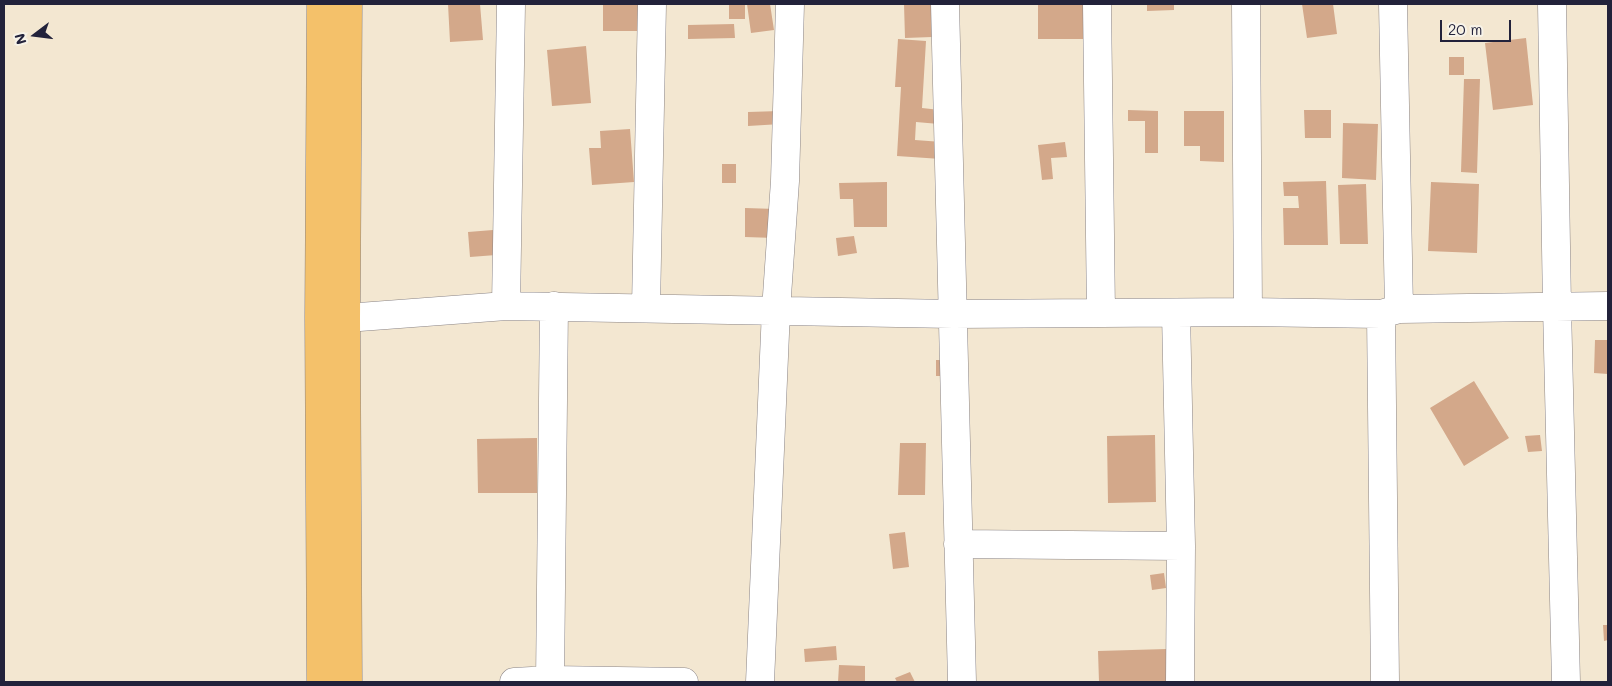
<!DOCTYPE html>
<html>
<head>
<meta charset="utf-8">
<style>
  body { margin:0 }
  #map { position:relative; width:1612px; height:686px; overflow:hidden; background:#f3e7d1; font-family:Mali,sans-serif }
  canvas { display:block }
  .frame { position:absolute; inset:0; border:5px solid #22223b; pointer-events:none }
  .north { position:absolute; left:10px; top:10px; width:50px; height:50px; -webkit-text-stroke:4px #f7f3e8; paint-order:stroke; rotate:255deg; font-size:14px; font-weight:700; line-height:20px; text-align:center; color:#22223b }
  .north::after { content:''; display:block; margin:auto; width:18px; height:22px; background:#22223b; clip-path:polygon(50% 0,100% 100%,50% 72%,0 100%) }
  .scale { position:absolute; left:1440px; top:20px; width:71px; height:22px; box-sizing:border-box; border:2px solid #22223b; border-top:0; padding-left:6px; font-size:15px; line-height:18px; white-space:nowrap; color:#22223b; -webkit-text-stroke:4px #f7f3e8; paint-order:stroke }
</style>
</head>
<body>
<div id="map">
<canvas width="1612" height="686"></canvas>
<div class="frame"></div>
<div class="north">N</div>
<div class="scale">20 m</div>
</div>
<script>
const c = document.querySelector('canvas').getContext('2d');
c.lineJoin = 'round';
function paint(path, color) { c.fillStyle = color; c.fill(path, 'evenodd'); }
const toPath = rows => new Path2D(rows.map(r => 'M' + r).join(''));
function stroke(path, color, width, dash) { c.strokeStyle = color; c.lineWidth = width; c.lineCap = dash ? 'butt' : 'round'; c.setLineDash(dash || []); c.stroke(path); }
const building = toPath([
  [448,4,480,4,483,40,450,42],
  [603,4,647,4,647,31,603,31],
  [729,4,745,4,745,19,729,19],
  [747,4,770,4,774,30,751,33],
  [904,4,932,4,932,37,905,38],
  [1038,4,1083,4,1083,39,1038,39],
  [1147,4,1174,4,1174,10,1147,11],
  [1302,4,1333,4,1337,34,1307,38],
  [734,24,735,38,688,39,688,25],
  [1526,38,1533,105,1493,110,1485,43],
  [898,39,926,41,922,108,940,110,939,124,916,122,915,140,942,142,941,159,897,156,901,87,895,87],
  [586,46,591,103,552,106,547,50],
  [1449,57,1464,57,1464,75,1449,75],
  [1464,79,1480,79,1477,173,1461,172],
  [1128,110,1158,111,1158,153,1145,153,1145,121,1128,121],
  [1304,110,1331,110,1331,138,1305,138],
  [780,111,781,124,748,126,748,112],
  [1184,111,1224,111,1224,162,1200,161,1200,146,1184,146],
  [1343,123,1378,124,1376,180,1342,178],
  [630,129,634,182,592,185,589,148,601,148,600,131],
  [1065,142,1067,157,1051,158,1053,179,1042,180,1038,145],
  [722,164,736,164,736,183,722,183],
  [1326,181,1328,245,1284,245,1283,208,1299,208,1298,196,1284,196,1283,182],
  [887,182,887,227,854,227,853,199,840,199,839,183],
  [1431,182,1479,184,1477,253,1428,251],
  [1366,184,1368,244,1340,244,1338,185],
  [745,208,776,209,775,238,745,237],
  [493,230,496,255,470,257,468,232],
  [854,236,857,253,838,256,836,238],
  [1595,340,1608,340,1608,374,1594,373],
  [936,360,950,360,950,376,936,376],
  [1474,381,1509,438,1464,466,1430,408],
  [1155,435,1156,502,1108,503,1107,436],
  [1540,435,1542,451,1528,452,1525,436],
  [537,438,537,493,478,493,477,439],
  [900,443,926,443,925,495,898,495],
  [905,532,909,567,893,569,889,534],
  [1164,573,1166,588,1152,590,1150,575],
  [1603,625,1608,625,1608,640,1604,641],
  [836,646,837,660,805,662,804,649],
  [1167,649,1168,682,1099,682,1098,651],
  [839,665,865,666,865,682,838,682],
  [910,672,915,682,897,682,895,678]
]);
const minor = toPath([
  [945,4,962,682],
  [1097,4,1101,313],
  [1246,4,1248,312],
  [1393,4,1399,309],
  [1552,4,1557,307,1566,682],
  [506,306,511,4],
  [646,307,652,4],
  [1176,313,1181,546,1180,682],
  [1381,314,1385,682],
  [323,317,346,318,506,306,953,314,1248,312,1381,314,1399,309,1608,306],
  [958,544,1181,546],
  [514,682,550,680,684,682],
  [550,682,554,306],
  [760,682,776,310,785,181,790,4]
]);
const major = toPath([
  [348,4,346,318,348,682],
  [321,682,319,317,321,4]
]);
paint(building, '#d3a88a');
stroke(minor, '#8a8486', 29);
stroke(major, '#8a8486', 29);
stroke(minor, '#fff', 28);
stroke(major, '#f4c16a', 28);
</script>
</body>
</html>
